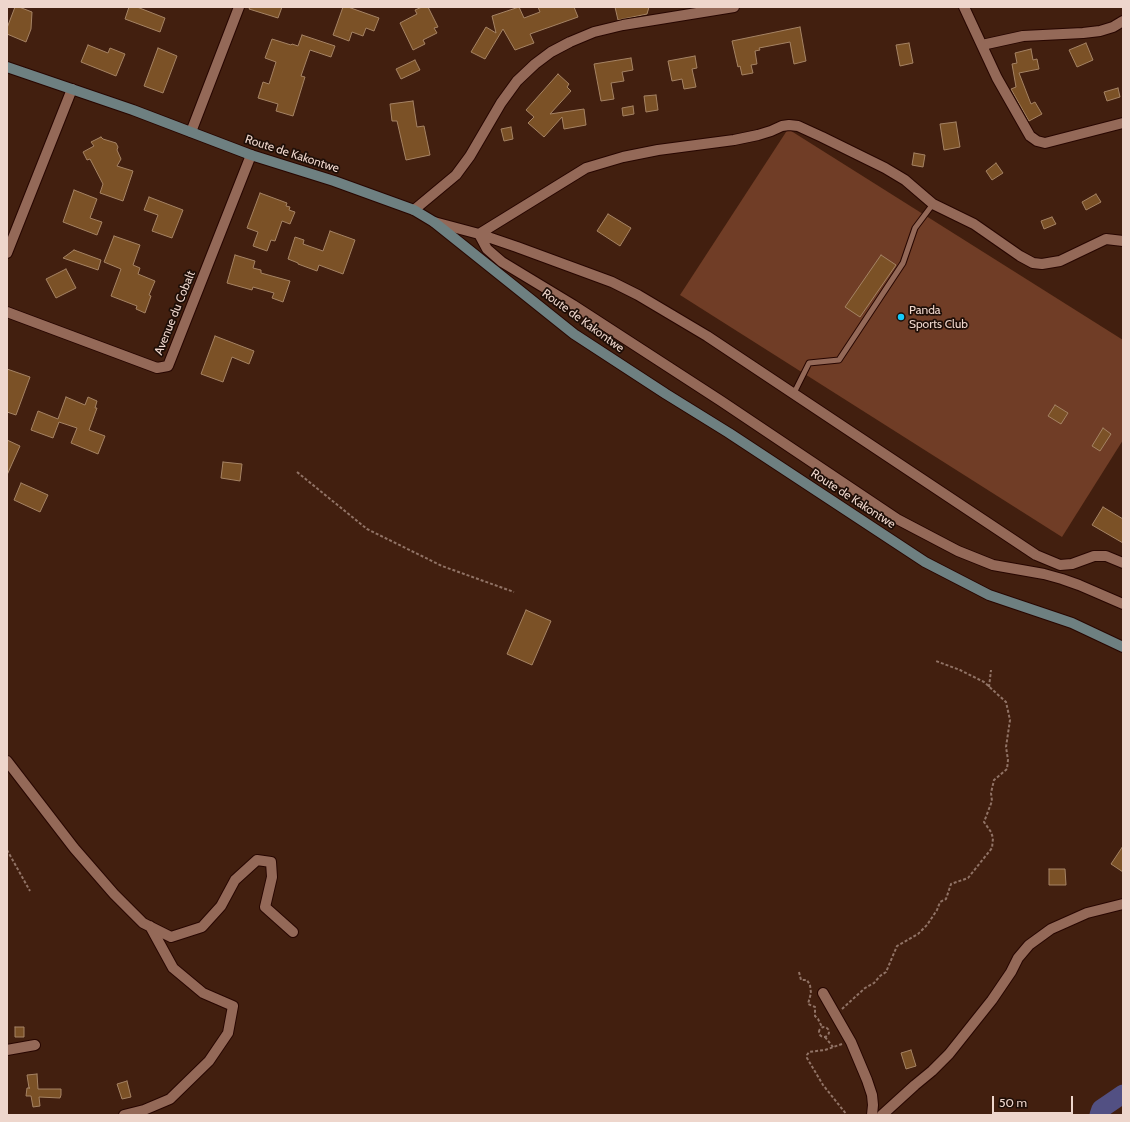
<!DOCTYPE html>
<html>
<head>
<meta charset="utf-8">
<style>
  body { margin:0 }
  #map { position:relative; width:1130px; height:1122px; overflow:hidden; background:#421f0f; font-family:Cabin,sans-serif }
  canvas { display:block }
  .frame { position:absolute; inset:0; border:8px solid #eed6cc; pointer-events:none }
  .scale { position:absolute; left:992px; top:1096px; width:81px; height:18px; box-sizing:border-box; border:2px solid #eed6cc; border-top:0; padding-left:5px; font-size:12px; line-height:14px; white-space:nowrap; color:#eed6cc; -webkit-text-stroke:3px #1e0e07; paint-order:stroke }
</style>
</head>
<body>
<div id="map">
<canvas width="1130" height="1122"></canvas>
<div class="frame"></div>
<div class="scale">50 m</div>
</div>
<script>
const c = document.querySelector('canvas').getContext('2d');
c.lineJoin = 'round';
function paint(path, color) { c.fillStyle = color; c.fill(path, 'evenodd'); }
const toPath = rows => new Path2D(rows.map(r => 'M' + r).join(''));
function stroke(path, color, width, dash) { c.strokeStyle = color; c.lineWidth = width; c.lineCap = dash ? 'butt' : 'round'; c.setLineDash(dash || []); c.stroke(path); }
function write(font, color, halo, rows, align = 'center') {
  c.font = font + ' Cabin,sans-serif'; c.lineWidth = 3.5; c.setLineDash([]); c.textBaseline = 'middle'; c.strokeStyle = halo; c.fillStyle = color; for (const [text, x, y, turn = 0] of rows) {
    c.save(); c.translate(x, y); c.rotate((+turn || 0) * Math.PI / 180); c.textAlign = isNaN(turn) ? turn : align; if (halo) c.strokeText(text, 0, 0); c.fillText(text, 0, 0); c.restore();
  }
}
const green = toPath([
  [788,129,1123,340,1123,440,1062,537,680,295]
]);
const river = toPath([
  [1099,1115,1101,1109,1123,1094]
]);
const building = toPath([
  [15,7,19,7,32,12,31,29,26,42,7,34,7,28,15,7],
  [129,7,137,7,165,18,160,32,125,19,129,7],
  [250,7,282,7,278,18,249,9,250,7],
  [343,7,348,7,379,18,374,31,366,28,363,36,352,32,349,41,333,35,343,7],
  [422,7,428,7,438,27,434,28,437,33,423,40,425,44,413,50,400,23,417,14,415,10,422,7],
  [519,7,524,18,540,12,538,7,574,7,578,17,530,34,534,43,515,50,503,29,485,59,471,52,486,27,496,33,492,16,519,7],
  [615,7,649,7,647,14,618,20,615,7],
  [800,27,806,61,794,64,790,42,759,48,760,50,755,51,757,64,751,65,753,73,742,75,740,66,738,67,732,41,800,27],
  [302,35,335,46,331,57,310,50,301,76,305,77,293,116,276,111,278,104,258,98,263,82,269,84,276,62,265,58,272,39,291,45,292,44,298,46,302,35],
  [909,43,913,63,900,66,896,45,909,43],
  [1086,43,1093,60,1077,67,1069,50,1086,43],
  [88,45,108,53,110,48,125,54,116,76,81,62,88,45],
  [158,48,177,56,163,93,144,86,158,48],
  [1031,49,1033,60,1037,59,1039,69,1019,73,1031,104,1035,102,1042,114,1029,121,1011,89,1016,87,1012,64,1017,63,1015,53,1031,49],
  [695,56,697,68,692,69,696,87,684,89,682,79,672,81,668,61,695,56],
  [631,58,633,70,622,72,624,81,611,83,614,99,601,101,594,64,631,58],
  [415,60,420,70,401,79,396,69,415,60],
  [558,74,569,84,567,87,571,91,550,114,584,109,586,125,564,129,562,117,544,137,528,123,534,117,526,110,558,74],
  [1118,88,1120,97,1107,101,1104,92,1118,88],
  [656,95,658,110,646,112,644,96,656,95],
  [413,101,417,127,424,126,430,155,406,160,397,121,392,121,390,104,413,101],
  [633,106,634,114,623,116,622,108,633,106],
  [956,122,960,147,944,150,940,124,956,122],
  [511,127,513,139,504,141,501,129,511,127],
  [101,137,103,139,116,143,118,147,117,150,121,159,117,166,133,171,123,201,100,193,103,184,90,159,87,160,83,152,94,146,91,142,101,137],
  [914,153,925,155,923,167,912,165,914,153],
  [996,163,1003,173,992,180,986,171,996,163],
  [74,190,97,199,90,218,102,222,97,235,63,222,74,190],
  [260,193,287,203,286,206,290,207,289,210,295,212,290,224,282,221,275,241,271,240,267,251,253,246,258,232,247,228,260,193],
  [1096,194,1101,202,1086,210,1082,202,1096,194],
  [149,197,183,210,172,238,152,231,158,215,144,210,149,197],
  [608,214,631,228,620,246,597,231,608,214],
  [1052,217,1056,224,1044,229,1041,221,1052,217],
  [330,231,355,240,343,274,319,265,317,271,298,264,298,263,288,259,295,237,304,240,303,244,323,251,330,231],
  [114,236,140,245,133,265,140,268,138,274,155,281,149,295,151,296,145,313,136,309,137,306,111,296,121,269,104,262,114,236],
  [74,250,101,260,98,270,63,258,74,250],
  [235,255,255,261,253,268,261,270,261,273,290,281,283,302,272,298,274,293,253,287,252,290,227,283,235,255],
  [881,255,896,265,860,317,845,307,881,255],
  [66,269,76,288,56,298,46,279,66,269],
  [215,336,254,351,249,364,232,357,223,382,201,374,215,336],
  [7,369,30,377,16,415,7,412,7,369],
  [66,397,85,405,88,397,97,401,95,408,97,408,89,430,105,436,98,454,71,443,77,428,59,422,53,438,31,430,38,411,58,419,66,397],
  [1055,405,1068,413,1061,424,1048,416,1055,405],
  [1103,428,1111,434,1100,451,1092,446,1103,428],
  [7,440,20,446,7,475,7,440],
  [223,462,242,464,240,481,221,478,223,462],
  [21,483,48,495,40,512,14,500,21,483],
  [1103,507,1123,519,1123,543,1092,525,1103,507],
  [526,610,551,621,532,665,507,654,526,610],
  [1123,846,1123,872,1111,864,1123,846],
  [1049,869,1065,869,1066,885,1049,885,1049,869],
  [15,1027,24,1027,24,1037,15,1037,15,1027],
  [911,1050,916,1066,906,1069,901,1053,911,1050],
  [37,1074,38,1089,61,1089,61,1095,60,1098,39,1097,40,1106,33,1107,31,1096,26,1096,27,1088,30,1088,29,1088,27,1075,37,1074],
  [127,1081,131,1097,122,1099,117,1084,127,1081]
]);
const path = toPath([
  [297,472,367,529,442,566,514,592],
  [989,687,991,670],
  [7,850,30,891],
  [799,972,801,980,807,980,810,985,811,993,808,1004,815,1007,815,1016,818,1019,822,1027],
  [842,1009,865,988,874,983,880,976,886,972,897,946,918,934,927,925,937,910,940,902,946,899,951,884,968,878,992,848,993,838,991,832,984,822,992,801,991,793,994,780,1007,769,1008,760,1006,747,1010,720,1006,702,984,682,960,670,936,661],
  '819 1032a5 5 0 1 1 10 0a5 5 0 1 1-10 0Z',
  [825,1037,833,1047],
  [842,1044,825,1050,809,1052,807,1055,807,1058,823,1085,847,1115]
]);
const lane = toPath([
  [794,393,809,363,839,360,903,263,915,228,933,204]
]);
const street = toPath([
  [964,7,997,78,1030,136,1037,141,1045,143,1123,123],
  [982,45,1023,36,1083,33,1100,31,1113,27,1123,21],
  [191,132,239,7],
  [414,210,456,175,470,156,501,103,517,81,535,64,551,52,570,42,594,32,623,25,734,7],
  [434,222,479,234,517,247,612,282,638,295,707,336,1036,555,1060,565,1072,564,1094,556,1106,556,1123,563],
  [1123,241,1106,239,1060,261,1042,264,1033,263,1020,256,974,224,933,204,905,180,885,168,822,137,798,126,789,125,782,126,771,131,758,135,734,140,658,150,623,157,586,168,479,234,487,249,502,262,573,305,721,401,897,519,958,551,993,565,1044,574,1062,579,1079,585,1123,604],
  [7,253,72,89],
  [7,312,157,368,168,366,251,155],
  [7,761,74,848,114,894,143,923,171,937,202,927,221,906,235,880,257,860,271,862,272,877,265,907,293,932],
  [823,993,851,1042,867,1080,872,1095,873,1105,872,1115],
  [7,1050,35,1045],
  [124,1115,144,1110,170,1099,209,1061,228,1033,233,1006,203,993,173,968,150,926],
  [882,1115,915,1085,932,1071,949,1054,992,1000,1011,972,1018,958,1029,945,1051,929,1087,913,1123,904]
]);
const secondary = toPath([
  [7,67,133,110,251,155,334,181,414,210,434,222,574,334,666,394,729,433,925,562,989,595,1072,623,1123,647]
]);
const markers = [
  [901,317,4,"#14cafb"]
];
const streetNames = [
  ["Route de Kakontwe",292,154,18],
  ["Avenue du Cobalt",175,313,-68],
  ["Route de Kakontwe",583,321,36],
  ["Route de Kakontwe",853,499,33]
];
const poiNames = [
  ["Panda",909,310],
  ["Sports Club",909,324]
];
paint(green, '#703d26');
stroke(river, '#525083', 19);
paint(building, '#7b5126');
stroke(building, '#a58364', 1);
stroke(lane, '#270600', 7);
stroke(street, '#270600', 12);
stroke(secondary, '#270600', 12);
stroke(path, '#917366', 2, [3, 2]);
stroke(lane, '#946958', 5);
stroke(street, '#946958', 10);
stroke(secondary, '#6e8081', 10);
for (const [x, y, r, color] of markers) { const dot = new Path2D(); dot.arc(x, y, r, 0, 2 * Math.PI); c.fillStyle = color; c.fill(dot); stroke(dot, '#1e0e07', 1.5); }
write('12px', '#eed6cc', '#1e0e07', streetNames);
write('12px', '#eed6cc', '#1e0e07', poiNames, 'left');
</script>
</body>
</html>
